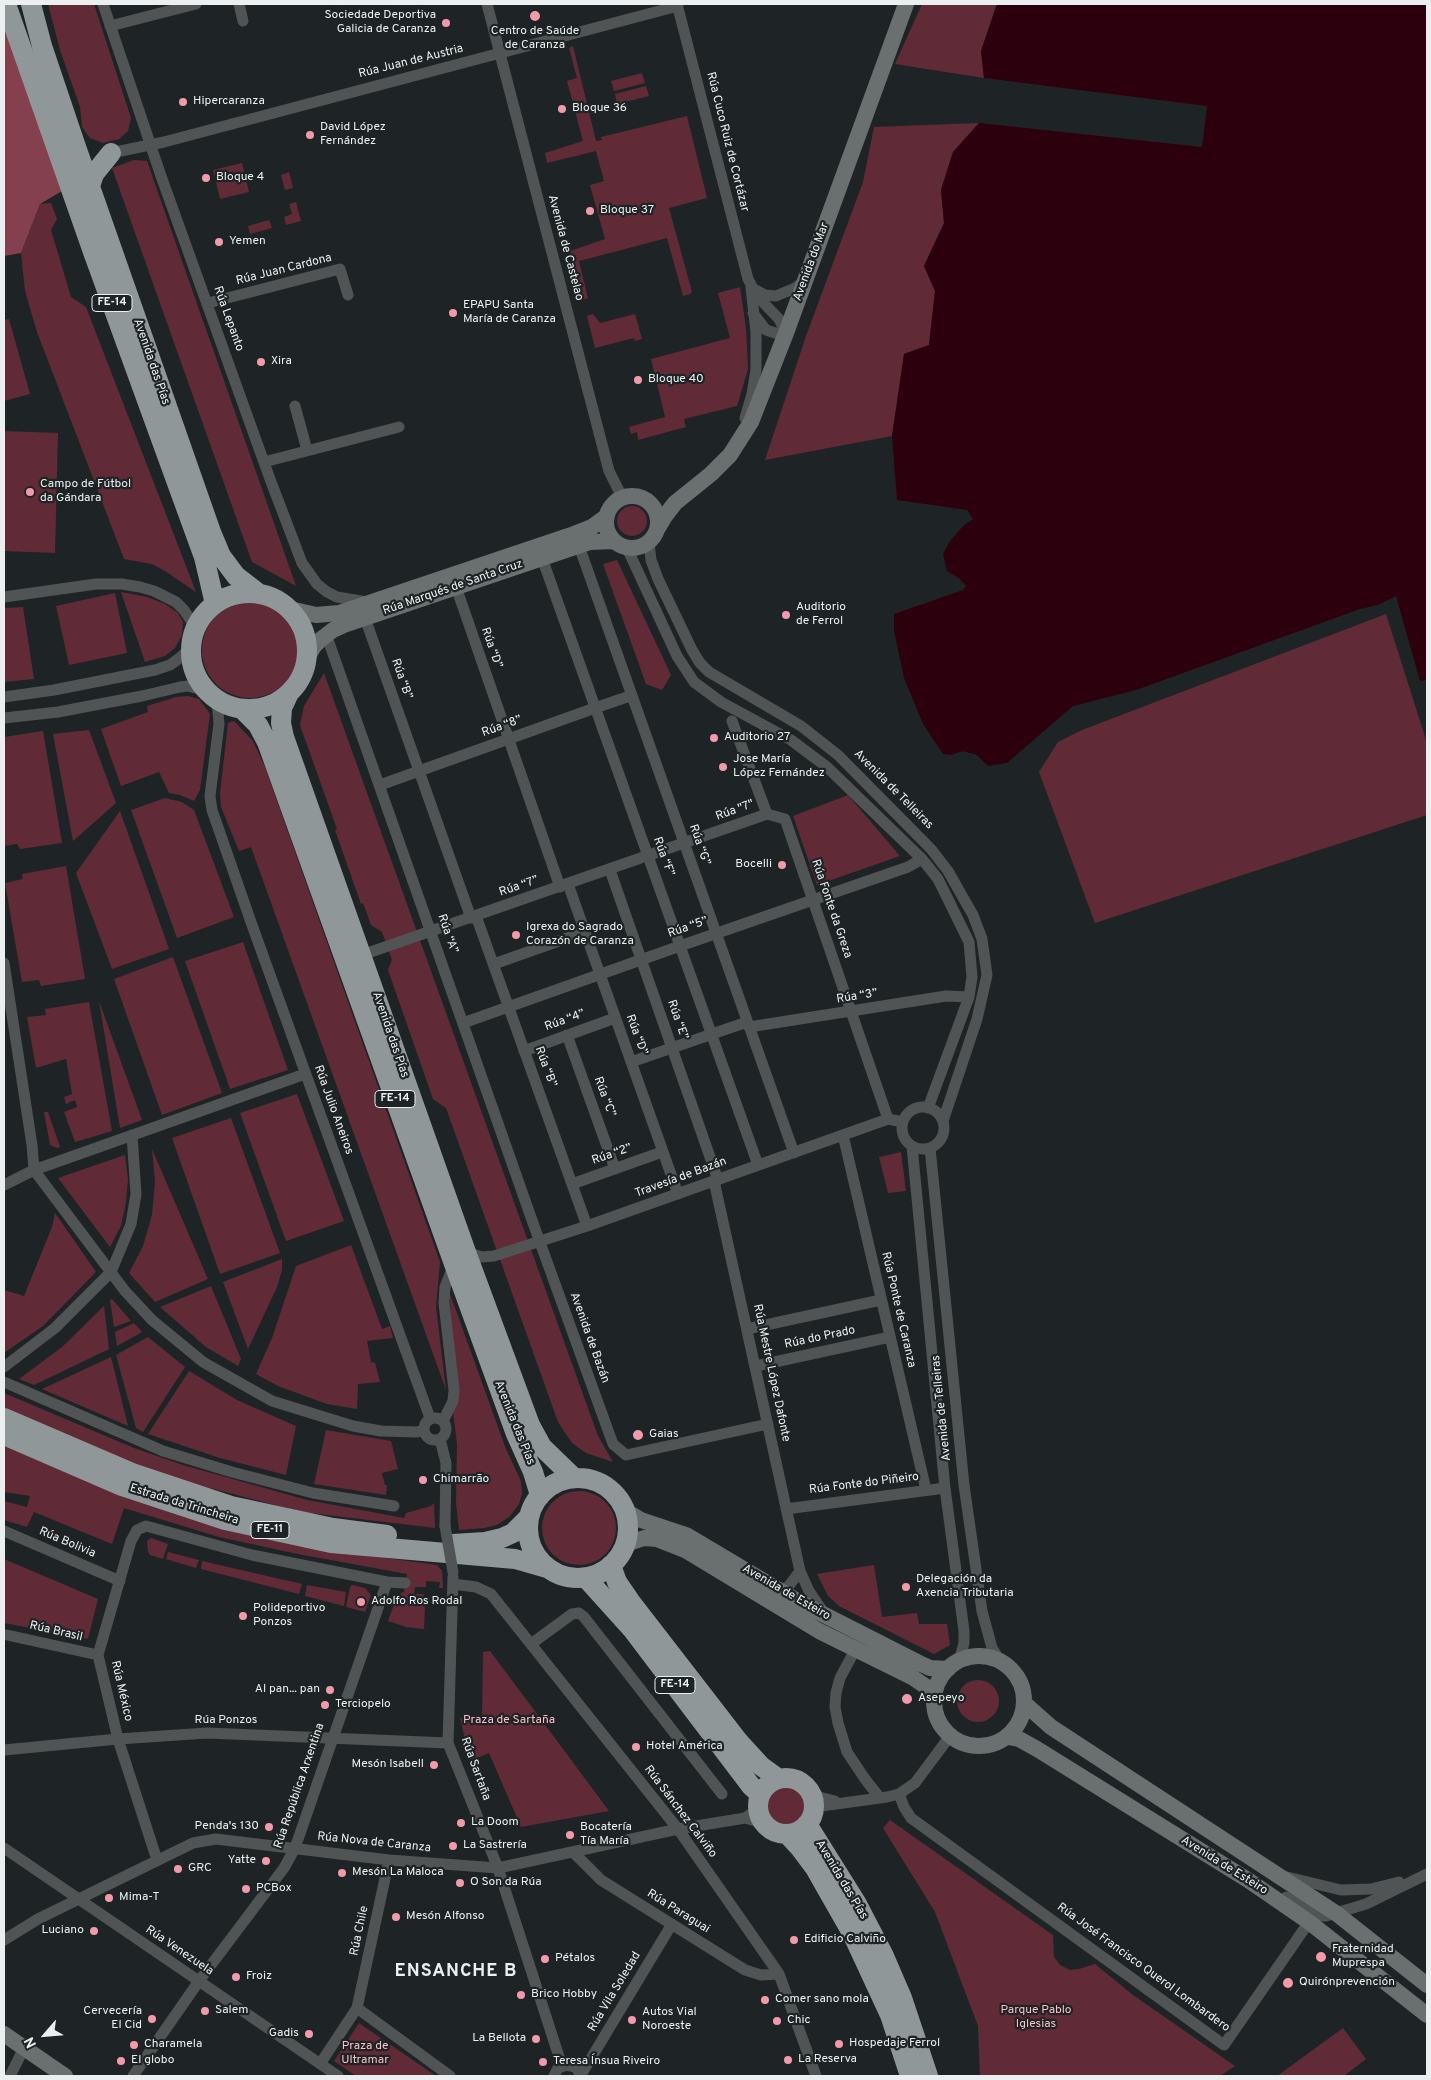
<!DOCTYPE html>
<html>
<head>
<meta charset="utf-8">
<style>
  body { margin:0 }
  #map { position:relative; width:1431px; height:2080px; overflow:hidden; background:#1e2425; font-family:Overpass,sans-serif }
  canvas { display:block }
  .frame { position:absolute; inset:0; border:5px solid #ebeff0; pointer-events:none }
  .north { position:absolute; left:20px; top:2010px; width:50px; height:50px; -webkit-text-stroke:4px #1e2425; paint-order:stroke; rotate:243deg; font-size:14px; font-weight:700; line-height:20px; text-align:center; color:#ebeff0 }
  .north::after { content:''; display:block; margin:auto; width:18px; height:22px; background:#ebeff0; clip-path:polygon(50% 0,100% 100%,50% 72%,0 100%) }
</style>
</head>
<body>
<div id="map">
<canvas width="1431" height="2080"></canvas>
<div class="frame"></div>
<div class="north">N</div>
</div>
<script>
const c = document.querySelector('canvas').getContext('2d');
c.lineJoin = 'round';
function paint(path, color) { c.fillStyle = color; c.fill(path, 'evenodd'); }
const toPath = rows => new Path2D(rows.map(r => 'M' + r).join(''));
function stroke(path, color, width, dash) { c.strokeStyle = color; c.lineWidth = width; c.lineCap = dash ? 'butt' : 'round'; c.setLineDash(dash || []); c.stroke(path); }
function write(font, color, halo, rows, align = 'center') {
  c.font = font + ' Overpass,sans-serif'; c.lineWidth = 4.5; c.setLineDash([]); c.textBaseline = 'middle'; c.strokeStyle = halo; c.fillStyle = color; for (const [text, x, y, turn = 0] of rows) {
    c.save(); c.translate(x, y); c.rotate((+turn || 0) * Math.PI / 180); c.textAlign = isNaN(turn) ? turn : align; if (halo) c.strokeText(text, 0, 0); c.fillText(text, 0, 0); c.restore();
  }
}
const green = toPath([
  [48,4,94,4,131,118,128,131,119,139,103,143,90,138,82,127,80,107,60,50],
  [922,4,997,4,981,51,984,78,895,64],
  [573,46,596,141,602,140,601,137,687,116,707,198,669,208,692,292,690,294,683,296,667,238,579,261,588,298,582,300,570,251,605,239,590,185,604,181,596,151,547,163,545,153,583,141,567,81,577,78,569,48],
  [642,73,645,83,614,91,611,81],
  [646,86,649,96,617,104,615,94],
  [979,123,953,152,941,190,944,223,924,266,935,291,929,345,904,354,892,436,765,460,806,336,863,182,874,127],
  [134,160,147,161,296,586,252,562,112,168],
  [242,163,249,192,220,199,213,170],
  [289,172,293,188,285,190,281,175],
  [296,202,301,221,286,225,284,217,292,214,289,204],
  [51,203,57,219,51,230,71,297,86,307,196,592,165,571,152,564,124,559,37,332,25,291,21,253,40,204],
  [269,220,272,228,250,234,248,226],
  [740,287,746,328,748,369,737,406,684,419,686,427,638,440,637,432,631,434,629,427,665,417,651,359,730,338,718,293],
  [593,314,600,323,635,314,642,339,635,341,634,338,595,348,587,316],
  [9,319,30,394,4,401,4,320],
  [4,431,58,433,55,553,4,551],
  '617 521a15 15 0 1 1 30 0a15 15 0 1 1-30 0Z',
  [617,560,671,675,662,690,646,684,603,564],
  [121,592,147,597,165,604,178,613,183,622,182,635,175,648,165,656,145,662],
  [115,593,127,653,69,665,56,606],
  '202 650a48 48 0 1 1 96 0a48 48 0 1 1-96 0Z',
  [23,607,34,679,4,682,4,608],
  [1386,614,1427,743,1427,815,1095,923,1039,772,1058,742,1082,730],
  [324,673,598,1436,613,1462,586,1453,572,1443,558,1422,446,1108,433,1099,388,970,392,960,382,932,371,925,363,903,361,904,335,830,337,829,300,725,304,706],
  [188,696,199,699,210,714,200,790,194,801,180,795,169,793,159,772,121,786,101,729,148,712,147,706,176,697],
  [234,721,253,741,265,767,440,1262,436,1307,446,1390,251,847,239,851,221,807,220,793,228,723],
  [89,730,116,803,73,841,53,734],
  [43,731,62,843,20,849,17,844,4,846,4,737],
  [848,795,900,856,817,885,793,816],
  [165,798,182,802,194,810,234,917,177,938,131,810],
  [120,811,169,949,112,969,76,873],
  [66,866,85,979,41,986,39,980,22,982,5,883,23,879,22,874],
  [243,942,288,1070,230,1089,185,961],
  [173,957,222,1093,162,1115,114,979],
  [99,1001,142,1120,120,1128],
  [89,1002,112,1131,75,1142,64,1112,77,1107,75,1100,66,1104,64,1097,72,1094,66,1059,36,1068,27,1017,46,1015,45,1009],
  [297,1094,344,1221,286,1241,240,1113],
  [44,1112,48,1112,60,1147,57,1148,50,1145],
  [231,1118,280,1253,220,1274,172,1138],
  [152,1149,208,1279,155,1302,129,1273,143,1246,152,1215,155,1181],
  [901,1152,906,1191,888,1193,879,1157],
  [125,1155,128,1179,126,1203,121,1226,110,1247,58,1178],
  [55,1213,96,1272,43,1326,4,1353,4,1290,24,1296,52,1227],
  [351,1245,382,1329,390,1326,393,1338,367,1341,371,1362,375,1363,380,1382,358,1384,357,1409,327,1404,278,1386,256,1374,272,1338,296,1266],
  [282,1259,282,1270,277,1287,248,1349,223,1282],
  [211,1286,241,1359,238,1366,206,1347,160,1307],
  [450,1294,506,1449,521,1481,522,1494,519,1504,510,1516,497,1525,484,1528,459,1530,456,1503,457,1444,453,1412],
  [112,1299,131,1321,114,1327,110,1300],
  [104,1306,109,1349,34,1385,19,1379,62,1347],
  [134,1323,142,1332,117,1346,115,1332],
  [148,1337,185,1367,143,1432,136,1428,116,1355],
  [111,1357,128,1426,42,1389],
  [189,1371,237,1400,296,1426,286,1475,220,1458,148,1434],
  [4,1393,134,1448,183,1465,307,1500,404,1518,406,1513,431,1506,434,1503,435,1528,302,1512,179,1480,127,1461,4,1409],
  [326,1430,391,1441,398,1469,382,1473,385,1485,387,1485,386,1495,314,1484],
  [4,1446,127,1498,299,1546,437,1565,442,1571,443,1588,439,1588,440,1582,426,1581,426,1587,415,1587,414,1594,424,1594,421,1605,425,1607,424,1629,406,1627,388,1621,396,1599,399,1594,404,1592,407,1574,298,1554,219,1537,124,1508,112,1544,34,1512,27,1527,4,1520,4,1501,27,1507,30,1496,4,1492],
  '542 1528a37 37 0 1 1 74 0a37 37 0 1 1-74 0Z',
  [151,1538,168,1544,163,1559,150,1555,148,1551,147,1541],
  [168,1552,199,1560,196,1568,166,1559],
  [4,1559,98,1599,88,1639,4,1623],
  [202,1561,302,1584,299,1594,201,1569],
  [874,1565,882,1617,917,1613,919,1624,947,1624,950,1645,934,1654,839,1606,828,1596,817,1574],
  [307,1585,346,1592,344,1606,305,1596],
  [352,1585,365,1588,371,1595,365,1612,346,1607,350,1587],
  [490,1651,543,1722,609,1811,521,1827,489,1753,470,1761,460,1718,482,1718,483,1652],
  '957 1701a21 21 0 1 1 42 0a21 21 0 1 1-42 0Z',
  '766 1806a20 20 0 1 1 40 0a20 20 0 1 1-40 0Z',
  [890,1820,1053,1935,1054,1957,1060,1965,1070,1970,1079,1969,1095,1964,1133,1995,1235,2066,1220,2076,980,2076,978,2026,935,1912,883,1828],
  [359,2023,436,2076,356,2076,334,2061],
  [1343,2028,1366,2059,1344,2076,1277,2076]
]);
const forest = toPath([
  [4,24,62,191,40,204,21,253,4,256]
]);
const water = toPath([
  [997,4,1427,4,1427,680,1420,681,1396,596,1378,605,1360,609,1136,690,1073,706,1007,763,988,766,977,755,963,751,951,755,943,754,923,724,904,678,894,631,894,614,963,590,966,586,960,579,947,571,943,554,950,541,964,525,973,519,967,510,897,500,892,436,904,354,929,345,935,291,924,266,944,223,941,190,953,152,979,123,1202,147,1207,106,984,78,981,51]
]);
const street = toPath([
  [103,4,161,176,270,479,302,563,317,584,327,592,337,597,367,602],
  [239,4,243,21],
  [487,4,609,471,622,497],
  [677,4,748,279,757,296,779,319,786,333,775,333,766,330,753,313],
  [110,26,196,4],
  [111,153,164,142,678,6],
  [754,289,765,295,776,296,795,288,804,281],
  [208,303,340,269,348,295],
  [295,406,307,450],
  [745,418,752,394,756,370,756,332,751,288],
  [264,462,399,427],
  [649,543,651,560,658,579,692,650,700,663,709,672,801,726,838,755,931,849,948,871,973,915,982,939,987,975,977,1019,943,1121],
  [579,546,794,1153],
  [627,548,677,656,694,682,721,702,791,740,827,767,922,859,938,879,969,942,972,977,969,997,928,1108],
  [542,558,758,1165],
  [456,587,560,887],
  [4,597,96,584,122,584,140,587,154,591,176,602,184,610,196,628],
  [365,618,471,918],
  [326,634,533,1223,613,1444,626,1455,768,1424],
  [4,697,54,690,155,670,170,665,181,657,192,646],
  [217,699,219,724,210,796,212,810,252,925,430,1418],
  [4,718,58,712,142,696,180,687,188,686,207,691],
  [732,721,767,814,785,819,888,1119],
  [380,785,595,708,627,697,633,698],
  [610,870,718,1180],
  [568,884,678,1194],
  [476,916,587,1226],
  [362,955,767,814],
  [4,963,32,1145,34,1170,125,1291,152,1320,203,1362,272,1401,353,1426,381,1431,417,1432,424,1430],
  [494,964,584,932],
  [463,1023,680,946,908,867,922,859],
  [749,1027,946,996,969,997],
  [567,1035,615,1169],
  [524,1051,615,1018],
  [631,1062,747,1022],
  '902 1128a21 21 0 1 1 42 0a21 21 0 1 1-42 0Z',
  [843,1135,926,1490],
  [912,1146,945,1488,964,1631,964,1643,959,1661],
  [930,1148,964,1485,982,1611,992,1648,1000,1661],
  [714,1181,800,1571,809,1591,824,1613],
  [572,1184,662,1152],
  [4,1185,34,1170,305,1074],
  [466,1252,482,1257,494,1256,587,1226,888,1119,903,1122],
  [747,1329,881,1300],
  [756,1366,890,1337],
  [4,1367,55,1328,111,1272,131,1224,136,1194,132,1135],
  [4,1382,163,1451,232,1472,313,1493,394,1506],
  '424 1429a11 11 0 1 1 22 0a11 11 0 1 1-22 0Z',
  [443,1421,453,1401,454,1390,444,1303,445,1287,454,1264],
  [440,1439,446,1463,445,1526],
  [786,1509,945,1488],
  [4,1531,120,1581],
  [453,1577,448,1743,498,1868,562,2066],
  [453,1584,476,1587,491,1594,678,1829,779,1974,816,2076],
  [777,1590,788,1587,800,1571],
  [7,1635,98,1655],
  [531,1644,572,1614,579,1613,584,1617,722,1794],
  [855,1650,840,1678,836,1693,835,1707,838,1723,847,1752,865,1779,880,1798],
  [4,1750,118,1739,207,1733,448,1743],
  [899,1794,904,1807,911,1818,1224,2045,1309,1922],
  [811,1795,835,1801],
  [814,1807,887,1797,899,1794,915,1783,950,1736],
  [745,1818,763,1823],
  [4,1848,338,2076],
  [573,1852,601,1880,745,1970,761,1975,779,1974],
  [157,1860,118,1739,98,1655,131,1541,137,1530,146,1526,252,1555,387,1582,405,1583],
  [1283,1876,1341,1890,1371,1889,1399,1882],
  [1286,1897,1319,1916,1326,1916,1366,1904,1427,1874],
  [4,1940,38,1919,193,1843,216,1839,389,1860,498,1868,678,1829,745,1818,758,1809],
  [357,2008,389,1860],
  [320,2064,357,2008,450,2076],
  [581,2075,672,1924],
  [10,2076,24,2048],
  [133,2076,199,1981,284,1868,295,1848,387,1582],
  [554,2076,558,2068,566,2065,576,2067,581,2076]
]);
const secondary = toPath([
  '606 522a26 26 0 1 1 52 0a26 26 0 1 1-52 0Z',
  [658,528,665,516,675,503,711,474,730,455,751,422,786,333,906,4],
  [290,609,316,615,339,613,574,534,592,527,607,516],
  [306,660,314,646,320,640,333,630,344,625,590,542,614,541],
  [626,1511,641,1520,686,1535,797,1601,919,1663,930,1668,948,1669],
  [626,1544,644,1538,657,1539,685,1550,819,1631,912,1677,928,1688,934,1699],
  '934 1701a45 45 0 1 1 90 0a45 45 0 1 1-90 0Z',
  [1024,1703,1051,1727,1337,1914,1427,1985],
  [1008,1737,1019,1739,1037,1749,1248,1880,1309,1922,1427,2015],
  [4,2034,65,2076]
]);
const highway = toPath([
  [6,4,93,252,204,557,215,604],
  [31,4,42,46,75,144,211,532,221,556,236,576,258,593],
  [90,186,94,174,111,153],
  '191 651a58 58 0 1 1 116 0a58 58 0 1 1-116 0Z',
  [289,693,282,708,281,723,284,737,466,1252,530,1425,542,1447,573,1477],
  [242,709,258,725,267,742,454,1264,516,1434,533,1472,540,1495],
  [4,1418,132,1473,231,1506,333,1528,387,1535],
  [4,1435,122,1486,225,1520,331,1543,515,1559,550,1569],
  '528 1528a50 50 0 1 1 100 0a50 50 0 1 1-100 0Z',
  [453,1544,485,1542,502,1538,513,1533,529,1517],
  [611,1565,617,1582,630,1601,739,1742,761,1766,779,1779],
  [586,1578,632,1629,751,1786,760,1794],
  '758 1806a28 28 0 1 1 56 0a28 28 0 1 1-56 0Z',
  [807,1824,857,1904,883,1954,902,1998,928,2076],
  [787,1834,800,1848,815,1868,852,1933,890,2015,910,2076]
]);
const streetBridge = toPath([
  [445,1526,453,1572]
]);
const markers = [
  [535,16,6,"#f39aaa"],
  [446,23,5,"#f39aaa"],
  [183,102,5,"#f39aaa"],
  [562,109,5,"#f39aaa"],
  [310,135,5,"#f39aaa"],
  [206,178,5,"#f39aaa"],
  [590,211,5,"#f39aaa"],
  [219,242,5,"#f39aaa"],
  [453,313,5,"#f39aaa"],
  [261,362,5,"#f39aaa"],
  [638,380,5,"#f39aaa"],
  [30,492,5,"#f39aaa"],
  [786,615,5,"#f39aaa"],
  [714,738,5,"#f39aaa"],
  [723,767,5,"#f39aaa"],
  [782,865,5,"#f39aaa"],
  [516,935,5,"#f39aaa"],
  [638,1435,6,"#f39aaa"],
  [423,1480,5,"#f39aaa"],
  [906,1587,5,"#f39aaa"],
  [361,1602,5,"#f39aaa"],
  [243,1616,5,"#f39aaa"],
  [330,1690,5,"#f39aaa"],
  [907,1699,6,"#f39aaa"],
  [325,1705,5,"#f39aaa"],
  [636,1747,5,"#f39aaa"],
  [434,1765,5,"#f39aaa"],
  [461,1823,5,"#f39aaa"],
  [269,1827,5,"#f39aaa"],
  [570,1835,5,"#f39aaa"],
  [453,1846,5,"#f39aaa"],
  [266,1861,5,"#f39aaa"],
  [178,1869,5,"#f39aaa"],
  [342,1873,5,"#f39aaa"],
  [460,1883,5,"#f39aaa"],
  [246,1889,5,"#f39aaa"],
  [109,1898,5,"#f39aaa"],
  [396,1917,5,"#f39aaa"],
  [94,1931,5,"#f39aaa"],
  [794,1940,5,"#f39aaa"],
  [1321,1957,6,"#f39aaa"],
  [545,1959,5,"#f39aaa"],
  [236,1977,5,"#f39aaa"],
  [1288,1983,6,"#f39aaa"],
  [521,1995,5,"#f39aaa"],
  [765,2000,5,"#f39aaa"],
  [205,2011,5,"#f39aaa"],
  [152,2019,5,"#f39aaa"],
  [632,2020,5,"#f39aaa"],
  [777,2021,5,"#f39aaa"],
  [309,2034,5,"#f39aaa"],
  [536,2039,5,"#f39aaa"],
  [839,2044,5,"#f39aaa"],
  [134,2045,5,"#f39aaa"],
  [788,2060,5,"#f39aaa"],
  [121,2061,5,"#f39aaa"],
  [543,2062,5,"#f39aaa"]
];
const shields = [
  [112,303,40],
  [395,1099,40],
  [270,1530,38],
  [675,1685,40]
];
const shieldNames = [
  ["FE-14",112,303],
  ["FE-14",395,1099],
  ["FE-11",270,1530],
  ["FE-14",675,1685]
];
const poiNames = [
  ["Sociedade Deportiva",436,16,"right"],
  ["Galicia de Caranza",436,30,"right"],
  ["Centro de Saúde",535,32,"center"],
  ["de Caranza",535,46,"center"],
  ["Hipercaranza",193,102],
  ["Bloque 36",572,109],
  ["David López",320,128],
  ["Fernández",320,142],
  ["Bloque 4",216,178],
  ["Bloque 37",600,211],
  ["Yemen",229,242],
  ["EPAPU Santa",463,306],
  ["María de Caranza",463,320],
  ["Xira",271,362],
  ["Bloque 40",648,380],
  ["Campo de Fútbol",40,485],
  ["da Gándara",40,499],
  ["Auditorio",796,608],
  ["de Ferrol",796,622],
  ["Auditorio 27",724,738],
  ["Jose María",733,760],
  ["López Fernández",733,774],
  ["Bocelli",772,865,"right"],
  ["Igrexa do Sagrado",526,928],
  ["Corazón de Caranza",526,942],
  ["Gaias",649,1435],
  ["Chimarrão",433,1480],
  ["Delegación da",916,1580],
  ["Axencia Tributaria",916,1594],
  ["Adolfo Ros Rodal",371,1602],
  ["Polideportivo",253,1609],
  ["Ponzos",253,1623],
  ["Al pan... pan",320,1690,"right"],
  ["Asepeyo",918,1699],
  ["Terciopelo",335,1705],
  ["Hotel América",646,1747],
  ["Mesón Isabell",424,1765,"right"],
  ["La Doom",471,1823],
  ["Penda's 130",259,1827,"right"],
  ["Bocatería",580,1828],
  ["Tía María",580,1842],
  ["La Sastrería",463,1846],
  ["Yatte",256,1861,"right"],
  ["GRC",188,1869],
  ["Mesón La Maloca",352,1873],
  ["O Son da Rúa",470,1883],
  ["PCBox",256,1889],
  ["Mima-T",119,1898],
  ["Mesón Alfonso",406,1917],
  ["Luciano",84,1931,"right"],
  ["Edificio Calviño",804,1940],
  ["Fraternidad",1332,1950],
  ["Muprespa",1332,1964],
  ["Pétalos",555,1959],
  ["Froiz",246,1977],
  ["Quirónprevención",1299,1983],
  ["Brico Hobby",531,1995],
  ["Comer sano mola",775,2000],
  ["Salem",215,2011],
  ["Cervecería",142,2012,"right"],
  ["El Cid",142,2026,"right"],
  ["Autos Vial",642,2013],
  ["Noroeste",642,2027],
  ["Chic",787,2021],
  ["Gadis",299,2034,"right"],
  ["La Bellota",526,2039,"right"],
  ["Hospedaje Ferrol",849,2044],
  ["Charamela",144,2045],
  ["La Reserva",798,2060],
  ["El globo",131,2061],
  ["Teresa Ínsua Riveiro",553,2062]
];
const streetNames = [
  ["Rúa Juan de Austria",411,62,-14],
  ["Rúa Cuco Ruiz de Cortázar",727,142,76],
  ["Avenida de Castelao",565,248,75],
  ["Avenida do Mar",812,262,-70],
  ["Rúa Juan Cardona",284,270,-14],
  ["Rúa Lepanto",228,319,70],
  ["Avenida das Pías",151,362,71],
  ["Rúa Marqués de Santa Cruz",453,588,-19],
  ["Rúa “D”",491,648,71],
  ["Rúa “B”",401,679,71],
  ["Rúa “8”",502,727,-20],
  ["Avenida de Telleiras",893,790,45],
  ["Rúa \"7\"",735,811,-20],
  ["Rúa “G”",699,845,71],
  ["Rúa “F”",663,857,70],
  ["Rúa “7”",519,887,-19],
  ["Rúa Fonte da Greza",831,909,71],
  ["Rúa “5”",688,928,-19],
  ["Rúa “A”",447,934,71],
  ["Rúa “3”",857,997,-9],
  ["Rúa “E”",677,1020,71],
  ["Rúa “4”",565,1021,-20],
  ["Avenida das Pías",390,1035,71],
  ["Rúa “D”",636,1035,70],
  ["Rúa “B”",545,1067,70],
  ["Rúa “C”",604,1097,70],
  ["Rúa Julio Aneiros",333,1110,70],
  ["Rúa “2”",612,1155,-19],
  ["Travesía de Bazán",681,1178,-20],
  ["Rúa Ponte de Caranza",898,1310,77],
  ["Avenida de Bazán",589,1338,70],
  ["Rúa do Prado",820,1338,-12],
  ["Rúa Mestre López Dafonte",771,1373,78],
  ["Avenida de Telleiras",942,1408,-96],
  ["Avenida das Pías",514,1423,68],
  ["Rúa Fonte do Piñeiro",864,1484,-7],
  ["Estrada da Trincheira",184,1505,17],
  ["Rúa Bolivia",67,1543,23],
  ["Avenida de Esteiro",786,1593,30],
  ["Rúa Brasil",56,1632,13],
  ["Rúa México",121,1691,77],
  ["Rúa Ponzos",226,1721],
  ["Rúa Sartaña",475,1769,70],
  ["Rúa República Arxentina",300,1786,-71],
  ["Rúa Sánchez Calviño",680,1812,53],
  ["Rúa Nova de Caranza",374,1843,6],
  ["Avenida de Esteiro",1224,1866,32],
  ["Avenida das Pías",841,1880,59],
  ["Rúa Paraguai",678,1912,32],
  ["Rúa Chile",360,1931,-78],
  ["Rúa Venezuela",179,1951,34],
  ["Rúa José Francisco Querol Lombardero",1143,1968,36],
  ["Rúa Vila Soledad",615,1992,-59]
];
const parkNames = [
  ["Praza de Sartaña",509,1721],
  ["Parque Pablo",1036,2011],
  ["Iglesias",1036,2025],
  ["Praza de",365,2047],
  ["Ultramar",365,2061]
];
const districtNames = [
  ["ENSANCHE B",456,1972]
];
paint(green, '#602b36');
paint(forest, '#84404e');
paint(water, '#2d000d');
stroke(street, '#515454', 11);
stroke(secondary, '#6a6f70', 16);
stroke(highway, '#909799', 20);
stroke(streetBridge, '#515454', 11);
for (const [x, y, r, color] of markers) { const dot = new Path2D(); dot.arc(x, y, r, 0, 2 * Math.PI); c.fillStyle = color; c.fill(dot); stroke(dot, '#1e2425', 2); }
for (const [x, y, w] of shields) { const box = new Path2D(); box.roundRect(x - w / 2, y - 8.5, w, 17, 4); c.fillStyle = '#1e2425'; c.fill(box); stroke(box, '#ebeff0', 1); }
write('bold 11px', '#ebeff0', null, shieldNames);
write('12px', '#ebeff0', '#1e2425', poiNames, 'left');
write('12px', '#ebeff0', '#1e2425', streetNames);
write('12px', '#febfc9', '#1e2425', parkNames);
c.letterSpacing = '1px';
write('bold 18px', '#ebeff0', '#1e2425', districtNames);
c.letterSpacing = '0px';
</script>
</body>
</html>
